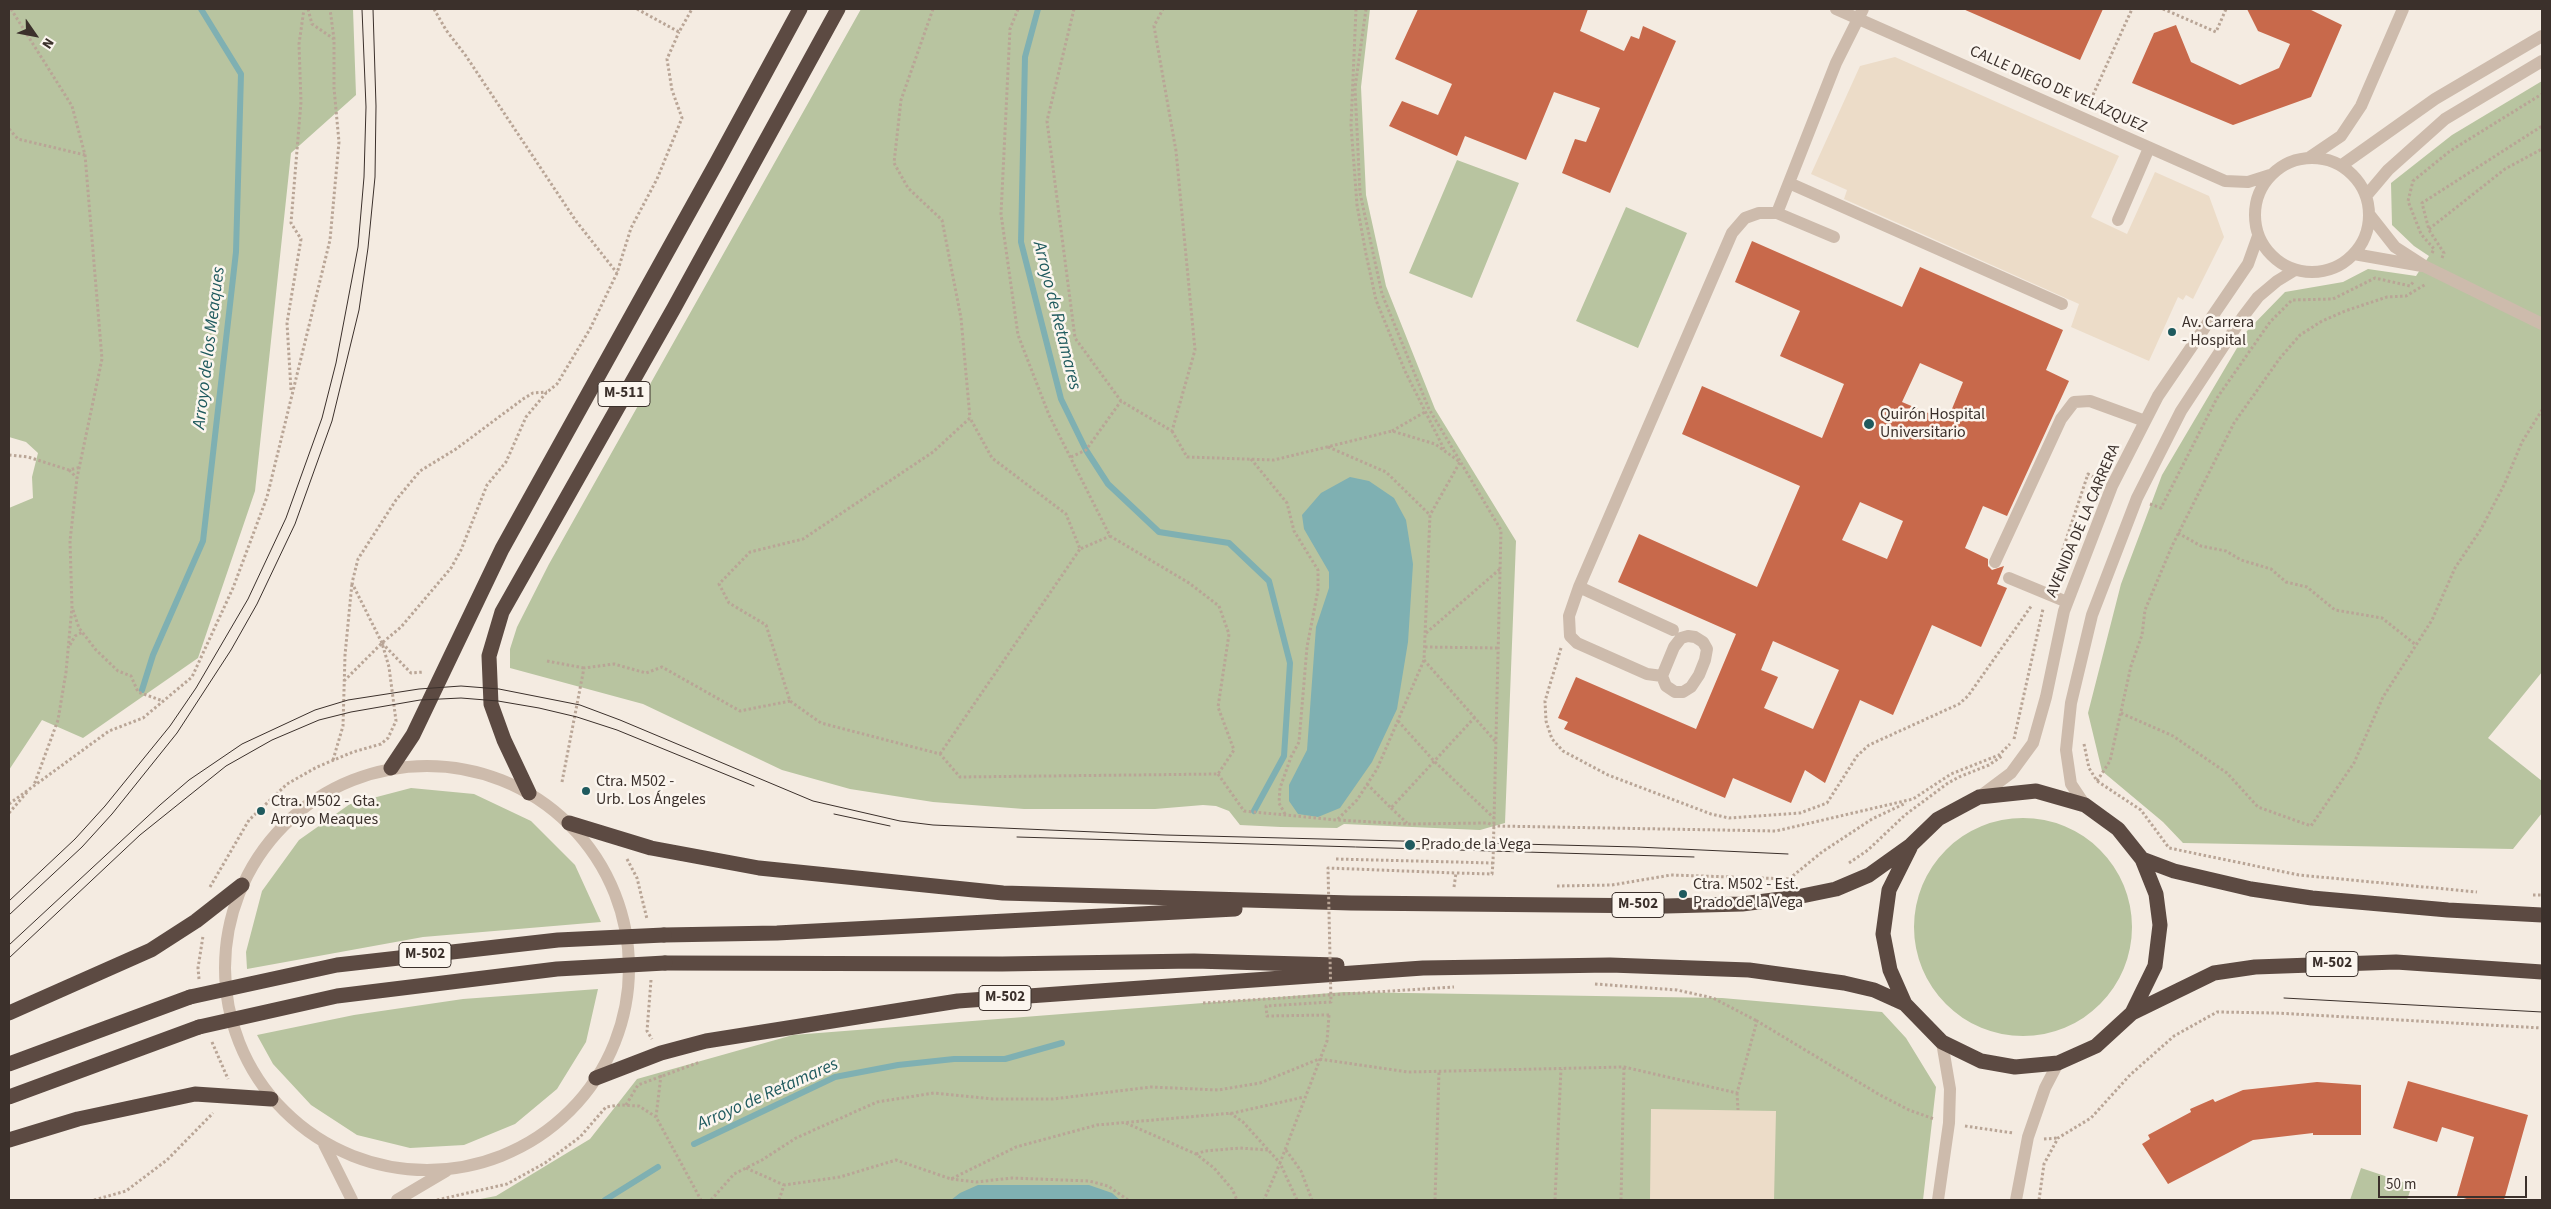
<!DOCTYPE html>
<html>
<head>
<meta charset="utf-8">
<style>
  body { margin:0 }
  #map { position:relative; width:2551px; height:1209px; overflow:hidden; background:#f4ebe1; font-family:"Source Sans 3",sans-serif }
  canvas { display:block }
  .frame { position:absolute; inset:0; border:10px solid #3b302b; pointer-events:none }
  .north { position:absolute; left:10px; top:10px; width:50px; height:50px; -webkit-text-stroke:4px #fbf5ee; paint-order:stroke; rotate:123deg; font-size:14px; font-weight:700; line-height:20px; text-align:center; color:#3b302b }
  .north::after { content:''; display:block; margin:auto; width:18px; height:22px; background:#3b302b; clip-path:polygon(50% 0,100% 100%,50% 72%,0 100%) }
  .scale { position:absolute; left:2378px; top:1176px; width:149px; height:22px; box-sizing:border-box; border:2px solid #3b302b; border-top:0; padding-left:6px; font-size:15px; line-height:18px; white-space:nowrap; color:#3b302b; -webkit-text-stroke:4px #fbf5ee; paint-order:stroke }
</style>
</head>
<body>
<div id="map">
<canvas width="2551" height="1209"></canvas>
<div class="frame"></div>
<div class="north">N</div>
<div class="scale">50 m</div>
</div>
<script>
const c = document.querySelector('canvas').getContext('2d');
c.lineJoin = 'round';
function paint(path, color) { c.fillStyle = color; c.fill(path, 'evenodd'); }
const toPath = rows => new Path2D(rows.map(r => 'M' + r).join(''));
function stroke(path, color, width, dash) { c.strokeStyle = color; c.lineWidth = width; c.lineCap = dash ? 'butt' : 'round'; c.setLineDash(dash || []); c.stroke(path); }
function write(font, color, halo, rows, align = 'center') {
  c.font = font + ' "Source Sans 3",sans-serif'; c.lineWidth = 5; c.setLineDash([]); c.textBaseline = 'middle'; c.strokeStyle = halo; c.fillStyle = color; for (const [text, x, y, turn = 0] of rows) {
    c.save(); c.translate(x, y); c.rotate((+turn || 0) * Math.PI / 180); c.textAlign = isNaN(turn) ? turn : align; if (halo) c.strokeText(text, 0, 0); c.fillText(text, 0, 0); c.restore();
  }
}
const green = toPath([
  [9,9,353,9,356,95,291,153,255,491,198,658,83,738,42,720,9,770,9,508,33,498,32,477,38,453,26,442,9,437],
  [861,9,1370,9,1361,87,1366,195,1386,286,1435,409,1516,541,1505,823,1480,830,1344,824,1337,828,1281,827,1240,825,1229,811,1216,806,1203,805,1155,809,1024,809,933,802,850,789,782,770,643,704,510,668,510,649,517,627,549,564],
  [2542,81,2542,672,2488,738,2542,781,2542,813,2513,849,2183,843,2163,822,2102,771,2088,713,2121,584,2162,475,2247,331,2285,292,2343,282,2368,269,2416,276,2429,256,2414,246,2392,225,2391,183,2452,135],
  [1457,160,1519,183,1472,298,1409,273],
  [1626,207,1687,233,1638,348,1576,321],
  [411,788,474,794,531,821,575,865,601,922,423,937,247,969,246,952,262,891,299,840,350,804],
  '1914 927a109 109 0 1 1 218 0a109 109 0 1 1-218 0Z',
  [598,989,586,1042,557,1089,515,1124,464,1145,410,1148,357,1135,311,1105,273,1064,257,1035,354,1015,463,999],
  [1344,992,1722,998,1882,1012,1906,1038,1936,1087,1923,1200,475,1200,496,1196,590,1139,637,1079,793,1035],
  [2361,1168,2412,1185,2407,1200,2350,1200]
]);
const plaza = toPath([
  [1895,57,2119,156,2091,217,2127,234,2155,172,2209,196,2224,237,2193,299,2186,295,2183,300,2178,297,2149,361,2071,327,2079,304,1844,199,1847,190,1811,174,1860,66],
  [1651,1109,1776,1111,1774,1200,1650,1200]
]);
const water = toPath([
  [1350,477,1369,481,1394,498,1406,520,1413,564,1408,642,1397,709,1372,762,1340,808,1318,817,1298,814,1289,801,1289,785,1307,750,1316,627,1329,588,1329,572,1304,529,1302,515,1321,493],
  [978,1185,1089,1185,1112,1193,1120,1200,951,1200,960,1193]
]);
const stream = toPath([
  [1038,9,1025,57,1021,242,1061,399,1086,450,1108,484,1159,532,1229,543,1269,581,1290,663,1284,756,1254,811],
  [142,690,153,655,203,541,236,252,241,74,201,9],
  [694,1144,835,1077,898,1065,954,1059,1005,1059,1062,1043],
  [605,1200,658,1167]
]);
const building = toPath([
  [1418,9,1588,9,1580,31,1624,51,1631,36,1639,39,1643,26,1676,41,1610,193,1562,173,1575,139,1586,142,1600,108,1554,92,1526,160,1465,136,1457,156,1389,126,1402,101,1438,115,1452,84,1395,59],
  [1963,9,2103,9,2080,60],
  [2247,9,2309,9,2342,25,2311,97,2233,125,2132,83,2154,33,2176,25,2191,62,2240,85,2279,68,2290,44,2258,31],
  [1752,241,1902,307,1920,267,2063,330,2046,370,2069,381,2007,516,1983,506,1965,548,1988,559,1988,566,1992,570,2004,566,1997,584,2007,588,1981,647,1932,625,1893,715,1860,700,1825,783,1805,770,1791,803,1733,778,1725,798,1564,729,1568,722,1558,718,1576,677,1696,729,1736,634,1618,582,1639,534,1757,587,1800,486,1682,434,1702,386,1822,438,1844,384,1780,356,1800,311,1735,282],
  [1920,363,1963,382,1947,421,1902,402],
  [1860,502,1903,521,1887,559,1842,540],
  [1773,641,1839,670,1813,729,1764,708,1778,677,1761,670],
  [2408,1081,2528,1115,2504,1200,2470,1200,2457,1196,2474,1137,2442,1127,2437,1142,2393,1128],
  [2317,1082,2361,1085,2361,1135,2313,1135,2313,1133,2253,1140,2168,1184,2142,1144,2150,1139,2148,1135,2191,1112,2190,1109,2213,1099,2215,1102,2243,1090]
]);
const path = toPath([
  [11,9,72,106,85,155,102,359,77,478,70,541,72,607,66,672,58,720,34,785],
  [308,9,312,24,334,39],
  [434,9,446,30,466,56,576,221,617,273],
  [637,9,679,32,692,9],
  [933,9,901,100,894,163,908,188,942,220,961,318,970,418],
  [1018,9,1010,29,1001,214,1018,335,1049,415,1110,536,1189,583,1219,606,1229,634,1218,707,1234,750,1218,774,960,777,940,754,821,723,790,701,766,625,729,603,719,584,750,552,803,539,933,452,970,418,992,458,1066,514,1080,549,1110,536],
  [1074,9,1047,121,1075,338,1121,401,1172,431,1195,350,1176,151,1154,26,1163,9],
  [1356,9,1351,125,1357,205,1366,254,1376,300,1405,371,1444,449],
  [1366,9,1355,88,1360,193,1382,294,1429,409,1501,530,1493,863,1492,874,1456,873,1454,887,1456,887],
  [2163,9,2216,32,2226,9],
  [2093,95,2132,9],
  [9,129,18,139,85,155],
  [2429,229,2505,169,2542,149],
  [2432,253,2434,249,2421,234,2408,201,2413,181,2450,151,2542,94],
  [2442,258,2444,253,2429,230,2422,203,2542,126],
  [291,390,287,323,301,239,291,223,301,102,299,44,304,9],
  [1172,431,1187,457,1274,460,1392,431,1435,444,1460,462,1430,515],
  [1392,431,1425,412],
  [1328,447,1386,472,1430,515,1424,660,1377,769,1357,800,1337,820],
  [9,455,28,457,69,470,81,467],
  [1071,457,1086,450,1121,401],
  [1251,459,1287,503,1294,531,1318,570,1318,590,1307,647,1299,742,1291,757,1280,788,1279,803,1285,814],
  [69,470,77,478],
  [2150,504,2161,508,2217,398,2270,322,2292,300,2333,299,2375,278,2410,286,2414,281],
  [2178,533,2201,546,2226,551,2241,560,2271,569,2286,582,2307,587,2335,610,2382,618,2416,645],
  [2053,579,2088,474,2099,480],
  [73,610,79,628,96,650,118,671,131,676,138,692,163,701],
  [1426,633,1500,569],
  [382,643,411,673,424,672],
  [70,645,75,636,83,632],
  [1425,647,1498,648],
  [1561,648,1545,701,1546,721,1552,739,1563,751,1608,775,1711,814,1729,818,1800,813,1827,803,1857,756,1869,745,1959,704,1968,696,2032,605],
  [1424,660,1496,742],
  [547,661,584,668],
  [344,681,382,643,401,627,451,568,461,550,487,485,506,462,526,417,546,393,557,384,590,329,617,273,631,228,657,179,682,118,672,90,667,59,679,32],
  [2121,713,2173,736,2227,773,2258,807,2311,826,2354,763,2383,697,2432,620,2455,568,2481,529,2504,485,2522,442,2542,410],
  [1398,721,1434,761,1495,819],
  [2014,739,2043,609],
  [2084,744,2089,768,2097,781,2141,810,2169,848,2299,875,2477,892],
  [940,754,1080,549],
  [333,760,343,726,345,655,352,583],
  [1218,774,1244,811,1337,820,1408,824,1488,823,1495,826,1776,831,1913,799,1951,774,1999,755,2010,744],
  [2097,781,2110,761,2131,666,2142,635,2145,610,2172,546,2234,423,2280,358,2300,335,2322,321,2345,311,2387,297,2406,296,2426,284],
  [562,782,584,668,614,664,646,673,662,667,740,711,790,701],
  [1367,784,1391,808,1475,717],
  [9,804,109,731,143,718,192,677,233,588,267,497,330,240,339,142,334,88,334,39,330,9],
  [1391,808,1407,823],
  [9,813,28,791],
  [627,859,637,878,647,919],
  [1336,859,1493,863],
  [1849,863,1868,850,1905,815,1948,783,1959,777,1989,765,2002,756],
  [1789,879,1822,852,1872,819,1906,803],
  [1557,886,1612,885,1671,875,1790,879],
  [210,887,249,820,287,784,317,767,353,752,381,744,388,738,396,721,389,667,382,643,352,583,358,559,396,500,420,471,456,449,523,399,533,393,547,392],
  [2533,895,2542,895],
  [199,979,198,968,203,936],
  [651,980,647,1031,652,1039],
  [1595,984,1677,990,1713,998,1757,1021],
  [1203,1003,1454,987],
  [212,1042,228,1079],
  [661,1075,656,1117,701,1200],
  [1737,1093,1738,1110],
  [626,1105,638,1085,700,1062],
  [1230,1113,1243,1122,1280,1163,1264,1200],
  [1126,1123,1196,1154,1214,1168,1232,1189,1237,1200],
  [1965,1126,2013,1133],
  [2044,1139,2058,1138],
  [1286,1150,1301,1171,1312,1200],
  [1196,1154,1205,1151,1240,1148,1268,1150],
  [746,1168,784,1185],
  [951,1179,976,1182,1012,1178,1089,1181,1108,1186,1128,1200],
  [94,1200,126,1191,167,1160,213,1113],
  [437,1200,507,1184,545,1163,580,1137,606,1107,620,1105,639,1106,656,1117],
  [711,1200,734,1174,762,1160,796,1138,877,1102,934,1093,993,1099,1053,1099,1151,1087,1218,1090,1260,1083,1319,1059,1408,1072,1624,1067,1737,1093,1757,1021,1880,1095,1909,1110,1934,1119],
  [779,1200,784,1185,840,1177,896,1160,951,1179,1016,1147,1097,1125,1233,1113,1304,1097],
  [1297,1200,1280,1163,1327,1041,1329,1015],
  [1435,1200,1439,1072],
  [1555,1200,1561,1069],
  [1621,1200,1624,1067],
  [2039,1200,2044,1164,2058,1138,2091,1118,2130,1075,2174,1036,2217,1012,2276,1013,2542,1028]
]);
const minor = toPath([
  [1836,9,2225,181,2248,182,2270,175],
  [2310,157,2341,136,2361,106,2403,9],
  '2255 215a57 57 0 1 1 114 0a57 57 0 1 1-114 0Z',
  [2342,165,2435,99,2542,36],
  [1789,183,2062,304],
  [2366,196,2388,170,2445,119,2542,61],
  [2369,214,2395,247,2426,267,2542,324],
  [2118,220,2149,148],
  [1834,237,1777,213,1836,63,1863,9],
  [2354,254,2422,266],
  [1995,562,2061,419,2074,402,2090,401,2145,421],
  [2009,578,2067,602],
  [1579,587,1673,630],
  [1688,636,1695,637,1703,642,1707,649,1705,660,1699,675,1691,687,1683,692,1675,692,1666,686,1662,676,1674,647,1681,638,1688,636],
  [1662,676,1647,674,1577,643,1570,636,1569,616,1579,587,1732,233,1745,218,1759,213,1777,213],
  '225 968a202 202 0 1 1 404 0a202 202 0 1 1-404 0Z',
  [1979,797,2011,773,2033,743,2046,697,2064,611,2112,486,2158,396,2248,264,2258,236],
  [2085,805,2071,784,2066,750,2071,703,2092,615,2137,498,2181,411,2242,318,2258,297,2277,281,2295,270],
  [324,1144,352,1200],
  [397,1200,446,1171],
  [1938,1200,1949,1123,1950,1089,1942,1042],
  [2016,1200,2028,1137,2045,1088,2058,1063]
]);
const highway = toPath([
  [391,768,413,735,502,549,717,162,800,9],
  [529,793,504,740,491,704,489,656,502,612,674,308,838,9],
  [569,823,651,848,759,868,1003,893,1351,903,1666,906,1742,904,1797,897,1836,889,1869,875,1911,845,1938,819,1979,797,2036,791,2085,805,2118,829,2142,859,2156,894,2160,925,2155,966,2132,1013],
  [1910,848,1889,890,1883,934,1890,970,1905,1004,1942,1042,1981,1061,2015,1067,2058,1063,2096,1046,2132,1013,2214,973,2255,967,2396,962,2542,972],
  [2142,859,2174,871,2251,889,2312,898,2448,910,2542,915],
  [664,935,777,933,1235,909],
  [665,963,1002,964,1194,961,1337,965],
  [9,1013,151,950,196,921,242,885],
  [9,1064,190,997],
  [596,1078,661,1053,706,1041,958,1001,1423,968,1610,965,1749,970,1844,983,1874,990,1905,1004],
  [9,1097,199,1027],
  [9,1140,78,1119,195,1094,271,1099]
]);
const tram = toPath([
  [834,814,890,826],
  [1017,837,1694,857],
  [9,901,75,839,105,806,170,726,196,688,248,599,286,518,322,418,336,363,358,247,364,177,366,107,362,9],
  [9,915,82,847,112,814,177,733,231,650,257,604,295,524,332,421,359,310,368,248,375,177,376,106,373,9],
  [9,945,160,805,189,780,242,744,315,710,348,700,419,689,461,686,499,689,580,705,620,720,813,801,900,821,933,825,1165,835,1637,847,1788,854],
  [9,958,140,835,226,766,272,740,319,720,351,712,420,700,461,698,498,701,539,708,577,717,617,730,754,786],
  [2284,998,2542,1012]
]);
const pathBridge = toPath([
  [1329,1015,1267,1016,1266,1006,1331,1002,1328,868,1456,873]
]);
const highwayBridge = toPath([
  [190,997,337,965,558,940,664,935],
  [199,1027,337,996,557,969,665,963]
]);
const markers = [
  [2172,332,5,"#1f5a5e"],
  [1869,424,6,"#1f5a5e"],
  [586,791,5,"#1f5a5e"],
  [261,811,5,"#1f5a5e"],
  [1410,845,6,"#1f5a5e"],
  [1683,894,5,"#1f5a5e"]
];
const shields = [
  [624,394,52],
  [1638,905,52],
  [425,955,52],
  [2332,964,52],
  [1005,998,52]
];
const shieldNames = [
  ["M-511",624,394],
  ["M-502",1638,905],
  ["M-502",425,955],
  ["M-502",2332,964],
  ["M-502",1005,998]
];
const streetNames = [
  ["CALLE DIEGO DE VELÁZQUEZ",2058,90,24],
  ["AVENIDA DE LA CARRERA",2084,521,-67]
];
const poiNames = [
  ["Av. Carrera",2182,323],
  ["- Hospital",2182,341],
  ["Quirón Hospital",1880,415],
  ["Universitario",1880,433],
  ["Ctra. M502 -",596,782],
  ["Urb. Los Ángeles",596,800],
  ["Ctra. M502 - Gta.",271,802],
  ["Arroyo Meaques",271,820],
  ["Prado de la Vega",1421,845],
  ["Ctra. M502 - Est.",1693,885],
  ["Prado de la Vega",1693,903]
];
const waterNames = [
  ["Arroyo de Retamares",1056,316,76],
  ["Arroyo de los Meaques",210,348,-83],
  ["Arroyo de Retamares",768,1095,-24]
];
paint(green, '#b8c4a0');
paint(plaza, '#ecdcc8');
paint(water, '#7fb0b2');
stroke(stream, '#7fb0b2', 6);
paint(building, '#c8694b');
stroke(path, '#b9a596', 3, [2.5, 2.5]);
stroke(minor, '#cdbbac', 12);
stroke(highway, '#5c4a42', 15);
stroke(tram, '#3b302b', 1);
stroke(pathBridge, '#b9a596', 3, [2.5, 2.5]);
stroke(highwayBridge, '#5c4a42', 15);
for (const [x, y, r, color] of markers) { const dot = new Path2D(); dot.arc(x, y, r, 0, 2 * Math.PI); c.fillStyle = color; c.fill(dot); stroke(dot, '#fbf5ee', 2); }
for (const [x, y, w] of shields) { const box = new Path2D(); box.roundRect(x - w / 2, y - 12.5, w, 25, 4); c.fillStyle = '#fbf5ee'; c.fill(box); stroke(box, '#3b302b', 1); }
write('bold 15px', '#3b302b', null, shieldNames);
write('16px', '#3b302b', '#fbf5ee', streetNames);
write('16px', '#3b302b', '#fbf5ee', poiNames, 'left');
write('italic 18px', '#1f5a5e', '#fbf5ee', waterNames);
</script>
</body>
</html>
